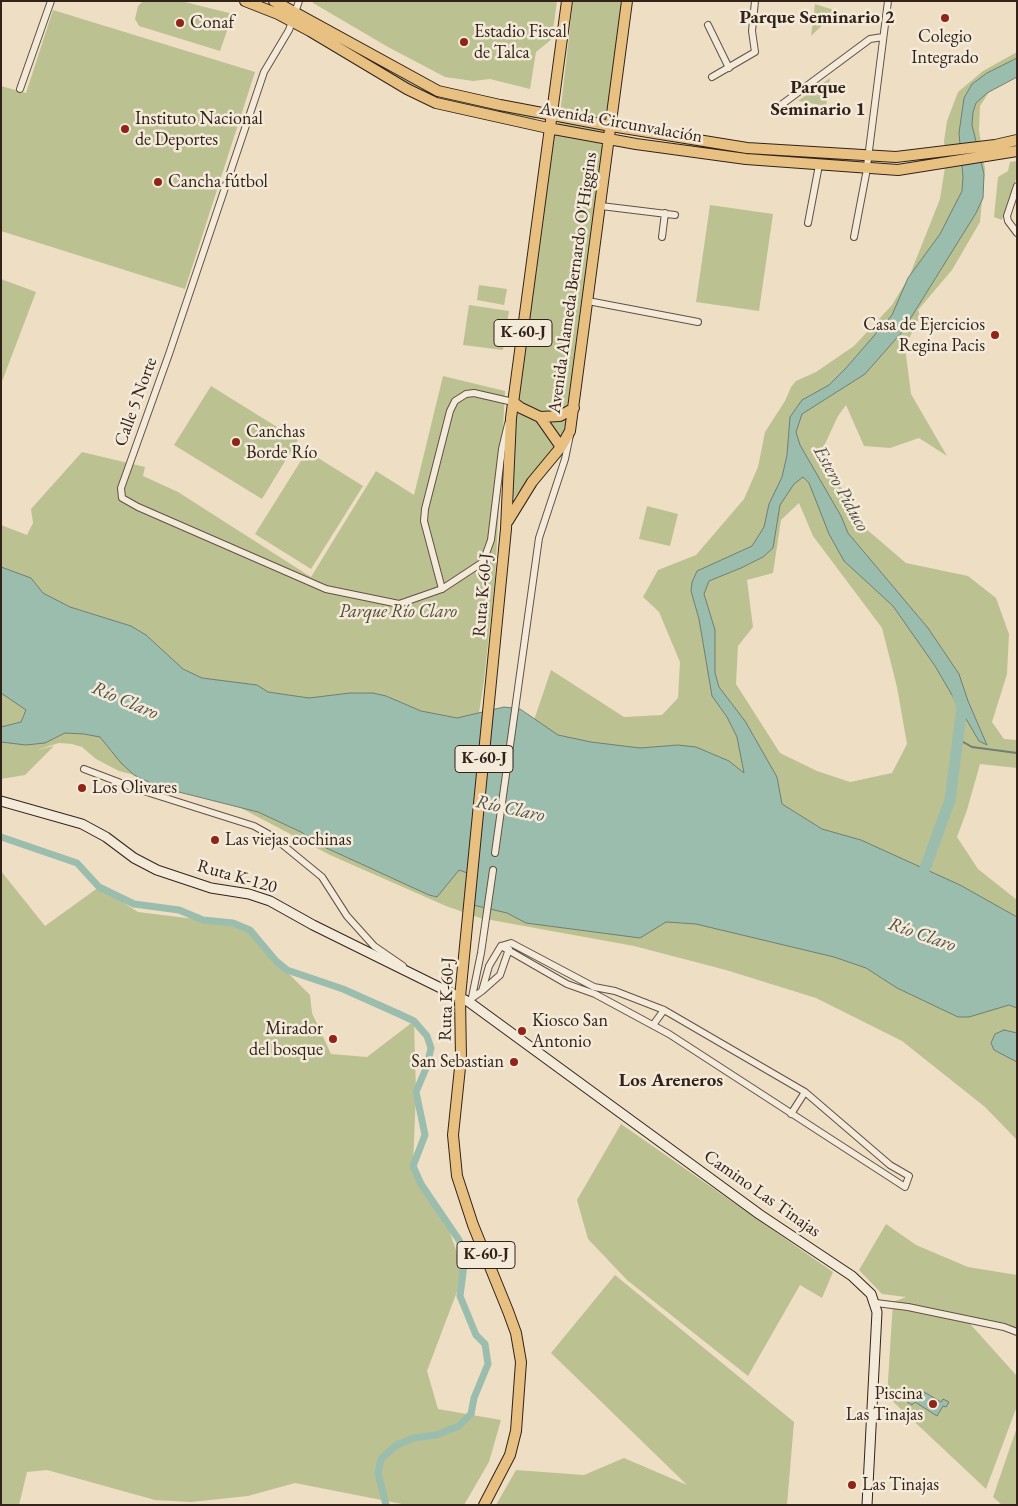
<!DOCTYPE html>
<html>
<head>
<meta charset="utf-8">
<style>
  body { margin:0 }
  #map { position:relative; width:1018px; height:1506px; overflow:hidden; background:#eedfc4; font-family:"EB Garamond",serif }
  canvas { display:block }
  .frame { position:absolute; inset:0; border:2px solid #32221a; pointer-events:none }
</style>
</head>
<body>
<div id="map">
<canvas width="1018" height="1506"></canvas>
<div class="frame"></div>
</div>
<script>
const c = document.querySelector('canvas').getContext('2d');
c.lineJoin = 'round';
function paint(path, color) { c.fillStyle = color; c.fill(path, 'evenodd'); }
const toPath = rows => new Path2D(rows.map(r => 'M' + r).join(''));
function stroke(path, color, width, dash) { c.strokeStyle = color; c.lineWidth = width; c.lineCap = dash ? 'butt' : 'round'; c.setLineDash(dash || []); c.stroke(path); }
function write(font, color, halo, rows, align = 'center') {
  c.font = font + ' "EB Garamond",serif'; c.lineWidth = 5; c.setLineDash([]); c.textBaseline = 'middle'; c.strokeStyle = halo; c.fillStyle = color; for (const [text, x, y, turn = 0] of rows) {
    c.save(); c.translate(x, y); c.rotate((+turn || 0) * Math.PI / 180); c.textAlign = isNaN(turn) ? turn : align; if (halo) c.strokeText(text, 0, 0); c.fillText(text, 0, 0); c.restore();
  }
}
const green = toPath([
  [143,1,181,1,233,14,220,51,139,26,135,19,138,6],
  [313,1,557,1,552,39,536,52,530,89,490,79,473,81,445,77,388,47,313,3],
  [573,1,623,1,570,418,560,443,512,500,515,417,554,133,557,132,561,106],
  [815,4,837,11,811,36],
  [53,10,255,72,185,289,1,231,1,86,26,93],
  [304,22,437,95,536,116,535,120,427,96],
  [1017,52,1017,72,991,89,980,106,979,130,985,169,980,222,952,270,918,310,920,316,905,347,911,394,947,456,919,438,890,448,864,446,846,405,838,416,824,446,837,479,858,522,906,563,968,576,996,598,1009,634,1007,674,992,722,1004,739,1017,740,1017,768,980,764,967,810,957,837,978,869,1017,900,1017,1140,985,1107,902,1041,816,998,726,970,634,946,480,918,446,906,330,855,220,797,119,771,96,759,82,747,72,744,59,743,37,750,54,746,25,775,1,779,1,570,14,573,1,567,1,525,27,535,33,523,31,509,82,452,145,467,143,476,178,492,311,577,376,471,414,495,443,376,505,391,495,579,484,681,478,719,533,723,551,670,624,717,662,715,678,698,680,662,659,612,643,597,658,570,696,555,744,499,758,467,765,432,785,401,791,387,796,381,816,372,854,346,892,305,909,277,940,199,946,161,944,141,947,121,958,92,983,71],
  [799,503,813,536,882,628,897,687,907,744,892,773,850,782,817,771,780,753,736,684,738,646,753,627,747,580,773,573,781,520],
  [830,78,826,106,798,101],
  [1017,161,1017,176,1002,220,994,217,998,177,1008,171,1010,162],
  [710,205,773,214,759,311,696,302],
  [1,279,36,292,1,384],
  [479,285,507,289,504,305,477,300],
  [469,305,509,311,503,350,463,345],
  [211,386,298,440,262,499,174,445],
  [307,451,363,486,311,569,255,534],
  [647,506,678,514,670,546,639,539],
  [1,871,45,926,99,887,138,912,203,920,250,930,276,961,310,995,312,1013,331,1054,367,1057,414,1021,416,1092,413,1166,447,1224,464,1273,427,1371,438,1409,501,1420,489,1462,464,1505,407,1505,295,1483,248,1496,191,1502,155,1500,47,1470,27,1472,19,1505,1,1505],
  [621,1124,833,1272,822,1298,800,1285,748,1376,627,1280,588,1239,577,1200],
  [886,1224,916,1245,968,1267,1017,1275,1017,1330,963,1316,1017,1376,1017,1406,986,1489,887,1396,893,1302,906,1297,882,1294,859,1270],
  [615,1275,794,1422,787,1505,496,1505,516,1470,584,1475,624,1458,687,1485,551,1353],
  [1017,1427,1017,1505,1002,1505,993,1497]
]);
const water = toPath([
  [1017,58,1017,77,987,93,976,103,973,112,972,125,984,174,983,198,976,213,902,332,865,374,802,414,796,432,800,445,841,516,848,533,928,628,959,674,968,701,987,745,979,741,935,666,893,606,844,561,829,534,809,483,803,477,794,484,780,505,773,548,763,557,741,568,709,581,704,594,715,630,715,673,719,687,745,721,777,777,782,804,822,829,861,840,960,885,1017,917,1017,1008,1009,1005,969,1017,958,1017,897,988,866,968,834,957,696,924,666,922,640,938,526,923,507,913,473,905,473,875,459,870,437,897,429,895,322,846,301,832,258,812,159,787,134,775,121,763,100,737,84,734,65,733,45,743,26,745,1,742,1,727,21,722,26,710,1,693,1,567,31,578,43,593,70,607,131,626,146,635,183,669,202,678,257,685,268,692,309,698,350,693,373,693,386,696,421,711,457,718,504,707,520,709,558,735,591,742,640,748,678,745,696,747,729,761,744,773,737,737,727,717,712,696,699,619,691,591,692,582,697,571,752,546,764,527,769,504,782,477,787,455,790,417,802,400,829,385,846,368,892,315,908,278,940,234,962,191,963,177,959,133,964,98,972,84,987,73,1017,58],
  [1004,1030,1017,1033,1017,1062,994,1050,991,1043,995,1034,1004,1030],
  [919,1389,941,1402,943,1399,949,1402,946,1407,943,1406,937,1416,915,1402,912,1405,907,1402,910,1396,913,1398,919,1389]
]);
const stream = toPath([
  [958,739,972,747,1017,753]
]);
const canal = toPath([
  [1,837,77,863,99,887,134,904,179,910,203,920,233,923,250,930,276,961,287,970,343,989,399,1014,414,1021,427,1036,431,1048,427,1066,416,1092,425,1135,413,1166,421,1184,459,1240,465,1257,460,1296,476,1335,485,1344,488,1364,474,1398,471,1414,459,1426,436,1435,413,1438,395,1446,381,1459,378,1473,386,1505]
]);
const river = toPath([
  [920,882,950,800,962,707,958,695]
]);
const street = toPath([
  [299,1,289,30,264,72,169,354,121,488,122,498,138,507,326,589,399,604,442,589,483,562,491,540,502,449,508,424],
  [708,25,729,68],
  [712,77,755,52,752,31,755,1],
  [20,89,51,1],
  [777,108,870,39,883,37],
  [1017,186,1007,216,1008,221,1017,233],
  [601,206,675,215],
  [808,223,819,165],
  [662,237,665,213],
  [854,237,866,174,888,1],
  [588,301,698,322],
  [442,589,424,521,425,509,450,411,455,401,466,394,474,393,513,402],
  [84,769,134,788,254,826,272,836,322,877,347,916,374,946,403,966],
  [495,853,539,538,565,459,570,435],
  [482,991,500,975,509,949],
  [472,997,481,953,493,870],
  [472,998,482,991,489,966,501,946,511,943,594,987,615,991,664,1010,805,1092,890,1165,909,1176,905,1187,669,1034,595,994,567,984,501,946],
  [653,1025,664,1010],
  [791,1114,805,1092],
  [876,1303,908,1307,1004,1327,1017,1332]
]);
const secondary = toPath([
  [1,801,82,824,106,837,134,858,157,870,211,888,249,894,270,901,313,925,469,1002,759,1214,852,1276,871,1294,877,1312,867,1505]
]);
const primary = toPath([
  [245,1,278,14,310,31,407,89,436,103,548,128,636,144,746,159,898,170,1017,151],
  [274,1,438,91,500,105,611,126,747,148,896,157,995,145,1017,140],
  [513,402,521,408,540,417,561,447],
  [540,417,560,416,574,408],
  [508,521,532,482,561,447,570,431,627,1],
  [484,1505,510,1455,516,1431,521,1362,516,1333,508,1311,473,1225,457,1176,453,1135,461,1058,460,997,506,529,511,418,567,1]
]);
const markers = [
  [945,18,5,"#8f2418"],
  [180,23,5,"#8f2418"],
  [464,42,5,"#8f2418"],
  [125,129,5,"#8f2418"],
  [158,182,5,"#8f2418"],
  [995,335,5,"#8f2418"],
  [236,442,5,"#8f2418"],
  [82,788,5,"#8f2418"],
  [215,840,5,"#8f2418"],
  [522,1031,5,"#8f2418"],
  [333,1039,5,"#8f2418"],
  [514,1062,5,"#8f2418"],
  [933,1404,5,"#8f2418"],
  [852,1485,5,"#8f2418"]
];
const shields = [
  [523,333,58],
  [484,759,58],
  [486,1255,58]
];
const shieldNames = [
  ["K-60-J",523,333],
  ["K-60-J",484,759],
  ["K-60-J",486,1255]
];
const poiNames = [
  ["Conaf",190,23],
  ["Estadio Fiscal",474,32],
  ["de Talca",474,53],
  ["Colegio",945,37,"center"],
  ["Integrado",945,58,"center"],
  ["Instituto Nacional",135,119],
  ["de Deportes",135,140],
  ["Cancha fútbol",168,182],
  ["Casa de Ejercicios",985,325,"right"],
  ["Regina Pacis",985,346,"right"],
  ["Canchas",246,432],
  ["Borde Río",246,453],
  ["Los Olivares",92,788],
  ["Las viejas cochinas",225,840],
  ["Kiosco San",532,1021],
  ["Antonio",532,1042],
  ["Mirador",323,1029,"right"],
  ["del bosque",323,1050,"right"],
  ["San Sebastian",504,1062,"right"],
  ["Piscina",923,1394,"right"],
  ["Las Tinajas",923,1415,"right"],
  ["Las Tinajas",862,1485]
];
const streetNames = [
  ["Avenida Circunvalación",621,123,10],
  ["Avenida Alameda Bernardo O'Higgins",573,283,-82],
  ["Calle 5 Norte",136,402,-70],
  ["Ruta K-60-J",483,595,-85],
  ["Ruta K-120",237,877,16],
  ["Ruta K-60-J",447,999,-88],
  ["Camino Las Tinajas",762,1194,35]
];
const parkNames = [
  ["Parque Río Claro",398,612]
];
const neighbourhoodNames = [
  ["Parque Seminario 2",817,18],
  ["Parque",818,88],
  ["Seminario 1",818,110],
  ["Los Areneros",671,1081]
];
const waterNames = [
  ["Estero Piduco",841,489,61],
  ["Río Claro",125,701,23],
  ["Río Claro",510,809,12],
  ["Río Claro",922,935,19]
];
paint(green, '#bcc191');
paint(water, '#9bbdae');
stroke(water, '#717f73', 1);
stroke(stream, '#717f73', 2);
stroke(canal, '#9bbdae', 7);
stroke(river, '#9bbdae', 11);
stroke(street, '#615144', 8);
stroke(secondary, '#32221a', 11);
stroke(primary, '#32221a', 12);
stroke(street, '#f4ead9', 6);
stroke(secondary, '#f4ead9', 9);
stroke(primary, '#e7c082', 10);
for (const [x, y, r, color] of markers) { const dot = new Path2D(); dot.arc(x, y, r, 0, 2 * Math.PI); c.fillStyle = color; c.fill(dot); stroke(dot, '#f4ead9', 2); }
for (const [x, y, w] of shields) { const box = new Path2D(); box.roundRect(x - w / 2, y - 13.5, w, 27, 4); c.fillStyle = '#f4ead9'; c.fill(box); stroke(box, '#32221a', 1); }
write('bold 16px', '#32221a', null, shieldNames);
write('18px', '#32221a', '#f4ead9', poiNames, 'left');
write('18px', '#32221a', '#f4ead9', streetNames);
write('italic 18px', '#544a38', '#f4ead9', parkNames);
write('bold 19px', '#32221a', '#f4ead9', neighbourhoodNames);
write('italic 19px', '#525046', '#f4ead9', waterNames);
</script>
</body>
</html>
